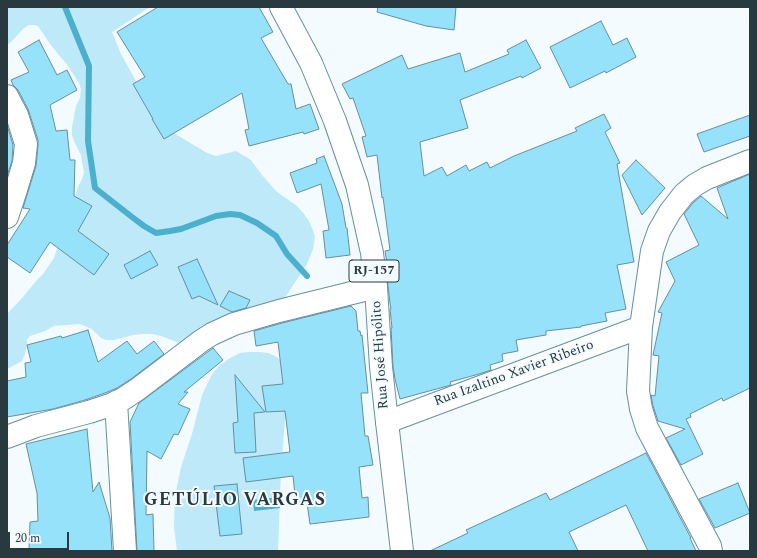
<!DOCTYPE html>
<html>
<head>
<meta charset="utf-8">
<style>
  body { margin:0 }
  #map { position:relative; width:757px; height:558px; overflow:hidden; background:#f3fbfe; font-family:Spectral,serif }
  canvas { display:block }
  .frame { position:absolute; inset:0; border:8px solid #283a40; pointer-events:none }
  .scale { position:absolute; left:8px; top:532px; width:61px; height:18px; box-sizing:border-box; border:2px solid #283a40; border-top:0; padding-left:5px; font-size:12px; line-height:14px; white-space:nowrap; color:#283a40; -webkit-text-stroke:3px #f3fbfe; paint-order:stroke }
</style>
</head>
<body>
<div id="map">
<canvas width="757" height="558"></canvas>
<div class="frame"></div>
<div class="scale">20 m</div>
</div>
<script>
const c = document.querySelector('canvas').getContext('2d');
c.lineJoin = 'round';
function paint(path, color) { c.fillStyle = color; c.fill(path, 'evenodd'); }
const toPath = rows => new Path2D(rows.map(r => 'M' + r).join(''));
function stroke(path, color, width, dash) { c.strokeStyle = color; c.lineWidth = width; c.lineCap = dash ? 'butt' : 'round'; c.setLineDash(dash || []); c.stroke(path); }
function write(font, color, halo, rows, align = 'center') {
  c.font = font + ' Spectral,serif'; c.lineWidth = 4; c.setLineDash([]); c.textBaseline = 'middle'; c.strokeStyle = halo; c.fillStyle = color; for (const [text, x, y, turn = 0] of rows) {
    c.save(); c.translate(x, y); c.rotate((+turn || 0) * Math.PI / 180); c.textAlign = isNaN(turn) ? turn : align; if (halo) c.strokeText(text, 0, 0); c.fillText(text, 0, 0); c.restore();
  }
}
const green = toPath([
  [7,7,150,7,112,32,121,54,141,90,164,125,177,135,207,153,216,156,236,151,251,160,262,175,276,191,297,206,304,214,309,221,312,228,315,237,313,249,307,264,286,296,275,304,186,342,179,343,164,337,153,334,143,334,133,335,114,340,106,340,101,338,92,329,80,324,54,326,45,331,30,336,27,339,27,345,25,354,22,361,7,369,7,314,23,297,37,280,43,274,54,258,78,187,82,179,84,173,81,155,74,141,72,135,72,127,76,106,80,98,81,89,79,83,68,66,50,44,38,26,34,25,29,25,23,29,11,42,7,45],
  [248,352,260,352,268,353,275,356,284,363,286,407,281,469,278,551,177,551,174,527,175,496,181,467,192,434,202,395,212,374,219,366,230,358,240,353]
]);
const water = toPath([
  [279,497,280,508,254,511,253,500]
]);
const stream = toPath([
  [65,7,89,66,88,141,95,188,132,217,144,226,156,233,170,231,181,229,216,216,230,214,240,215,257,223,276,236,287,254,307,276]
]);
const building = toPath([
  [158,7,259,7,273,32,261,38,288,84,291,84,296,109,310,104,319,129,304,134,303,132,249,146,245,130,249,129,242,93,164,139,152,119,153,119,133,84,145,77,117,32,158,7],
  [378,7,456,7,454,30,426,26,377,12,378,7],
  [601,21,613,45,627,38,636,57,606,73,605,71,570,88,550,47,601,21],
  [39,40,57,75,67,70,77,90,50,105,56,131,67,130,70,160,75,160,74,196,92,206,78,231,109,254,94,275,50,242,30,273,7,257,7,245,30,209,23,208,36,166,38,145,38,140,28,109,18,90,13,85,11,80,29,72,18,52,39,40],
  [526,40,541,68,522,78,521,76,460,100,468,128,420,142,424,176,442,167,447,176,466,165,469,171,487,162,490,168,514,156,577,131,575,128,604,114,611,128,605,132,620,163,617,164,634,262,617,265,626,309,605,313,607,321,581,326,581,327,546,331,546,335,516,340,518,351,502,354,503,361,490,365,491,370,479,374,450,382,451,385,400,399,395,379,393,366,391,328,392,328,390,309,391,309,390,303,386,269,388,269,385,251,390,250,383,197,382,198,377,155,367,157,362,137,366,136,353,98,350,99,342,84,402,55,408,69,460,53,465,72,509,54,507,50,526,40],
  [750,115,750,136,704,152,697,134,750,115],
  [7,125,13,145,12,161,7,176,7,125],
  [324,156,342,204,346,228,347,228,350,255,326,258,323,231,329,230,321,184,297,193,290,173,317,163,316,159,324,156],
  [636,160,665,188,642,215,622,175,636,160],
  [750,174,750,388,723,401,722,398,690,414,691,417,686,419,703,454,681,465,666,438,685,429,658,421,653,406,651,395,655,396,659,356,653,355,662,313,658,312,675,281,666,262,699,245,684,214,693,203,701,196,728,219,717,188,750,174],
  [150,251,158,265,131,279,124,265,150,251],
  [197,259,218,305,199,296,192,299,178,267,197,259],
  [229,291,250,300,246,308,232,312,220,306,229,291],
  [351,306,356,311,358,331,360,331,361,336,362,335,368,393,361,393,365,436,368,436,373,465,359,467,362,498,368,497,369,517,310,524,307,503,296,504,293,476,246,482,243,458,290,452,285,411,266,412,262,386,283,384,278,342,256,346,254,331,282,323,351,306],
  [88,330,98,362,127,341,137,354,154,341,164,354,131,379,117,388,105,393,85,400,53,409,7,417,7,381,26,377,25,363,31,362,27,345,61,336,62,338,88,330],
  [213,348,223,360,184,392,188,392,178,404,190,409,178,435,174,434,161,459,147,451,146,515,153,514,154,551,137,551,130,422,139,403,213,348],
  [235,375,265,412,254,413,256,452,235,453,233,423,238,422,235,375],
  [87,429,93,492,99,482,110,518,112,551,58,551,58,550,29,550,30,522,38,521,37,493,26,444,87,429],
  [646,453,691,538,690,538,696,551,648,551,626,505,569,532,578,551,430,551,468,533,466,530,546,493,550,500,646,453],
  [738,483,750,513,715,528,699,499,738,483],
  [237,484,242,534,220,536,214,486,237,484]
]);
const minor = toPath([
  [7,96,17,115,26,144,24,163,15,193,7,217],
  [116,402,125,551],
  [387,422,641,327],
  [7,437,36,426,89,412,110,405,123,399,138,389,201,341,212,334,234,324,279,311,376,287],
  [711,551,710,546,647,428,641,409,638,391,641,327,652,251,659,231,670,212,684,194,695,185,707,178,750,161]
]);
const major = toPath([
  [281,7,311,63,335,121,357,185,372,253,376,287,381,367,387,422,402,551]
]);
const shields = [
  [374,271,50]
];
const shieldNames = [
  ["RJ-157",374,271]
];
const streetNames = [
  ["Rua José Hipólito",381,355,-94],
  ["Rua Izaltino Xavier Ribeiro",514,374,-20]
];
const districtNames = [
  ["GETÚLIO VARGAS",235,501]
];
paint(green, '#bde9f8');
paint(water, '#4bb0ce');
stroke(stream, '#4bb0ce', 6);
paint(building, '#97e2fb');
stroke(building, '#668f9d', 1);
stroke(minor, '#67909e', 24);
stroke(major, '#67909e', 24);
stroke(minor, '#fff', 22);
stroke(major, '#fff', 22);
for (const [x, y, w] of shields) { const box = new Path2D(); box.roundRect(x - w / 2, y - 11, w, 22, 3); c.fillStyle = '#f3fbfe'; c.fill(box); stroke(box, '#283a40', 1); }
write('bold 13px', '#283a40', null, shieldNames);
write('14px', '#283a40', '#f3fbfe', streetNames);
c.letterSpacing = '1px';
write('bold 18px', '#283a40', '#f3fbfe', districtNames);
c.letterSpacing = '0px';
</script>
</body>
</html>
